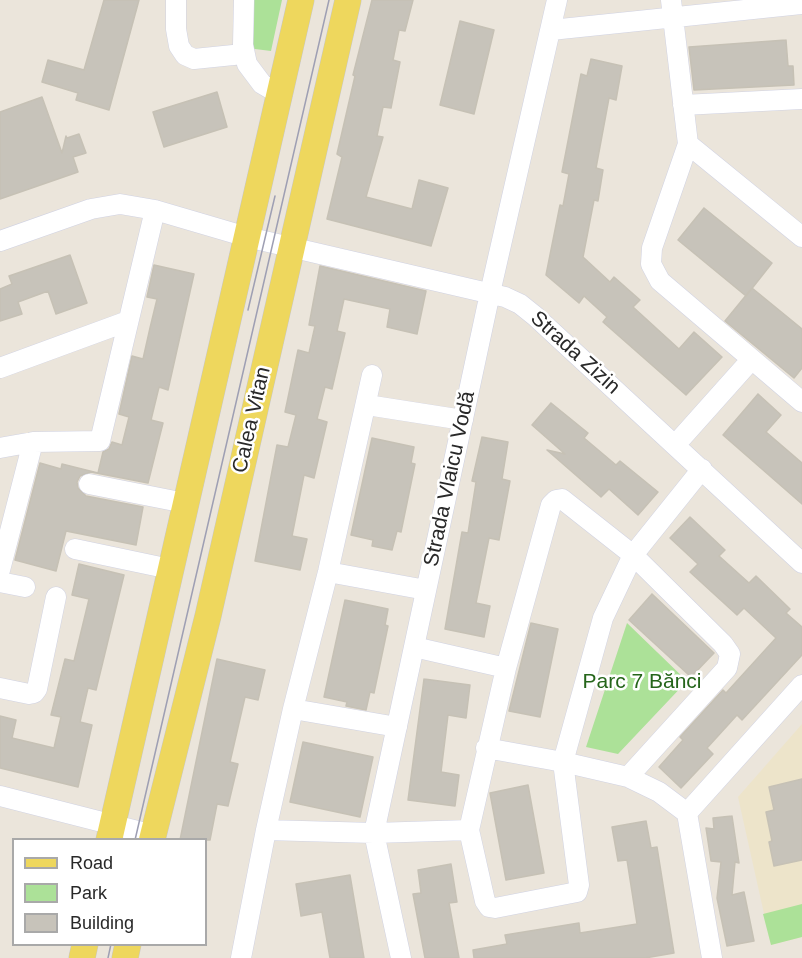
<!DOCTYPE html>
<html>
<head>
<meta charset="utf-8">
<style>
  body { margin:0 }
  #map { position:relative; width:802px; height:958px; overflow:hidden; background:#ebe5db; font-family:Helvetica,sans-serif }
  canvas { display:block }
  .legend { position:absolute; left:12px; top:838px; width:195px; height:108px; box-sizing:border-box; background:#fff; border:2px solid #a9a9a9; margin:0; padding:8px 10px; list-style:none; font-size:18px; color:#292929 }
  .legend li { display:flex; align-items:center; gap:12px; height:30px }
  .legend b { width:30px; border:2px solid #a9a9a9 }
</style>
</head>
<body>
<div id="map">
<canvas width="802" height="958"></canvas>
<ul class="legend">
<li><b style="height:8px;background:#eed75d"></b>Road</li>
<li><b style="height:16px;background:#ace198"></b>Park</li>
<li><b style="height:16px;background:#c7c3ba"></b>Building</li>
</ul>
</div>
<script>
const c = document.querySelector('canvas').getContext('2d');
c.lineJoin = 'round';
function paint(path, color) { c.fillStyle = color; c.fill(path, 'evenodd'); }
const toPath = rows => new Path2D(rows.map(r => 'M' + r).join(''));
function stroke(path, color, width, dash) { c.strokeStyle = color; c.lineWidth = width; c.lineCap = dash ? 'butt' : 'round'; c.setLineDash(dash || []); c.stroke(path); }
function write(font, color, halo, rows, align = 'center') {
  c.font = font + ' Helvetica,sans-serif'; c.lineWidth = 5; c.setLineDash([]); c.textBaseline = 'middle'; c.strokeStyle = halo; c.fillStyle = color; for (const [text, x, y, turn = 0] of rows) {
    c.save(); c.translate(x, y); c.rotate((+turn || 0) * Math.PI / 180); c.textAlign = isNaN(turn) ? turn : align; if (halo) c.strokeText(text, 0, 0); c.fillText(text, 0, 0); c.restore();
  }
}
const education = toPath([
  [802,724,802,937,771,945,738,797]
]);
const green = toPath([
  [250,0,282,0,271,51,247,48],
  [627,623,687,681,618,754,586,747],
  [802,904,802,937,771,945,763,914]
]);
const building = toPath([
  [104,0,139,0,109,110,76,100,78,93,42,82,48,60,84,70,104,0],
  [372,0,413,0,405,31,399,30,393,60,400,62,391,108,383,107,377,136,383,137,366,197,412,209,419,180,448,188,431,246,327,219,342,157,337,154,355,76,353,75,372,0],
  [460,21,494,30,474,114,440,105,460,21],
  [786,40,788,66,793,66,794,85,694,90,689,47,786,40],
  [591,59,622,66,616,100,609,98,596,168,603,170,598,201,594,200,583,257,610,282,614,277,640,300,633,307,679,349,694,332,722,357,686,395,603,322,607,317,584,296,579,303,546,275,560,205,563,206,569,174,562,172,581,74,587,76,591,59],
  [217,92,227,127,164,147,153,112,217,92],
  [42,97,62,153,66,136,67,138,79,134,86,153,73,157,78,172,0,199,0,112,42,97],
  [704,208,772,263,746,296,678,240,704,208],
  [70,255,87,303,56,314,48,291,18,302,22,314,0,321,0,289,12,284,9,276,70,255],
  [154,265,194,274,168,390,159,387,151,420,163,423,148,483,91,472,80,476,77,482,78,488,86,496,143,507,136,545,66,531,56,571,15,560,40,463,61,469,62,464,98,473,103,452,109,449,112,442,122,445,129,417,119,414,132,356,143,359,150,328,157,299,147,297,154,265],
  [320,266,426,291,417,334,387,327,390,309,344,299,337,331,345,333,332,389,325,387,317,419,327,422,314,478,304,475,292,536,307,539,300,570,255,561,277,445,288,447,296,415,285,412,298,350,309,353,315,326,309,325,320,266],
  [752,288,802,329,802,368,794,378,725,321,752,288],
  [758,394,781,415,766,432,802,463,802,504,723,435,758,394],
  [551,403,588,433,584,438,616,465,620,461,658,492,638,515,609,489,601,497,547,450,565,454,532,425,551,403],
  [482,437,508,442,502,479,510,481,499,540,489,538,476,603,490,606,484,637,445,629,462,532,468,533,476,482,472,481,482,437],
  [372,438,414,447,411,463,415,464,401,532,397,531,392,550,372,546,373,540,351,535,372,438],
  [690,517,725,550,719,556,749,583,756,576,790,609,786,613,802,627,802,655,742,720,737,715,707,748,713,754,681,788,659,767,683,740,680,737,723,690,726,693,776,638,744,608,737,615,690,572,698,564,670,538,690,517],
  [79,564,124,575,96,690,88,688,80,722,92,725,78,787,0,768,0,716,16,720,12,738,54,748,61,717,51,715,65,659,74,661,89,599,72,595,79,564],
  [652,594,714,653,691,677,629,620,652,594],
  [345,600,388,609,385,625,388,626,374,693,370,692,366,710,346,706,347,702,324,697,345,600],
  [531,623,558,629,540,717,509,711,531,623],
  [217,659,265,670,258,700,245,697,230,762,238,764,228,806,217,804,210,840,180,840,217,659],
  [424,679,470,685,466,718,448,715,441,772,459,775,455,806,408,800,424,679],
  [303,742,373,757,360,817,290,802,303,742],
  [802,779,802,860,774,866,769,842,772,841,766,812,774,810,769,787,802,779],
  [528,785,544,873,506,880,490,793,528,785],
  [732,816,739,863,735,862,732,895,744,892,754,941,727,946,717,898,721,862,711,861,706,828,714,829,713,818,732,816],
  [646,821,651,848,657,847,674,953,645,958,474,958,473,950,507,944,505,935,579,923,580,933,637,924,627,860,618,861,612,827,646,821],
  [451,864,457,902,449,903,459,958,425,958,413,894,421,893,418,870,451,864],
  [350,875,364,958,330,958,322,912,301,916,296,884,350,875]
]);
const minor = toPath([
  [176,0,176,29,179,46,185,55,194,59,243,54],
  [244,0,243,45,247,64,262,84,279,94],
  [671,0,688,144,652,248,651,264,660,281,802,402],
  [551,30,802,4],
  [683,105,802,99],
  [688,144,802,237],
  [0,241,91,209,120,204,155,210,247,237,505,297,520,304,535,316,802,563],
  [0,368,128,321],
  [367,405,463,420],
  [676,444,751,360],
  [0,448,33,442],
  [89,484,185,503],
  [75,549,170,569],
  [0,570,33,442,100,441,155,210],
  [328,572,426,590],
  [0,582,25,587],
  [414,647,506,668],
  [0,688,29,694,34,693,37,689,56,597],
  [293,709,397,727],
  [486,748,563,762,628,777,659,792,687,813],
  [0,796,153,835],
  [266,830,374,833,469,830,485,901,489,907,495,908,577,892,579,885,563,762,603,618,633,555,702,469],
  [469,830,506,668,551,505,556,500,562,499,633,555,723,644,730,654,727,668,628,777],
  [241,958,266,830,293,709,328,572,372,375],
  [401,958,374,833,490,293,557,0],
  [712,958,687,813,802,685]
]);
const major = toPath([
  [109,840,301,0],
  [152,840,208,616,348,0],
  [82,958,85,944],
  [125,958,128,944]
]);
const tram = toPath([
  [248,310,275,196],
  [135,840,329,0],
  [108,958,111,944]
]);
const streetNames = [
  ["Strada Zizin",575,353,42],
  ["Calea Vitan",252,420,-77],
  ["Strada Vlaicu Vodă",450,479,-78]
];
const parkNames = [
  ["Parc 7 Bănci",642,682]
];
paint(education, '#ede4ca');
paint(green, '#ace198');
paint(building, '#c7c3ba');
stroke(building, '#c6c1b5', 1.5);
stroke(minor, '#d0d2e2', 21);
stroke(major, '#c7c7c7', 27);
stroke(minor, '#fff', 20);
stroke(major, '#eed75d', 26);
stroke(tram, '#9e9fb3', 1.5);
write('21px', '#292929', '#fff', streetNames);
write('21px', '#25651a', '#fff', parkNames);
</script>
</body>
</html>
